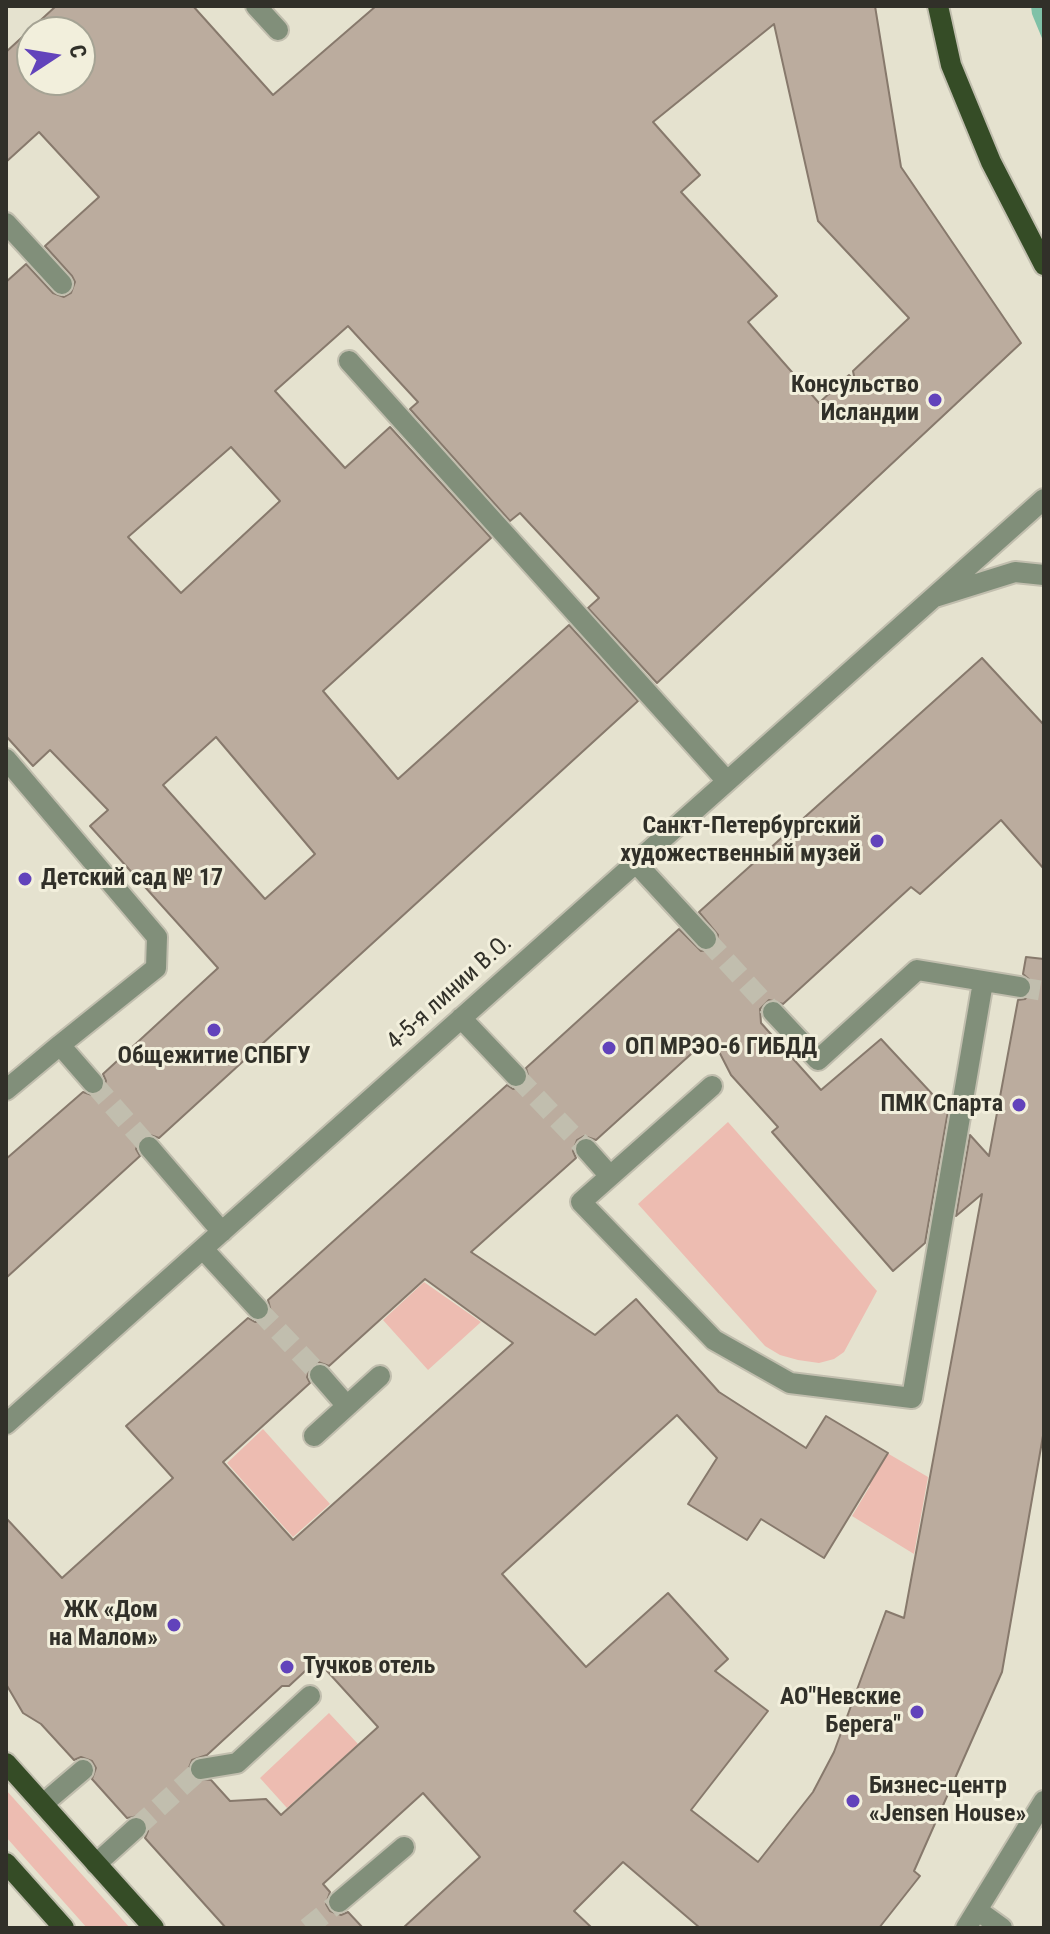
<!DOCTYPE html>
<html>
<head>
<meta charset="utf-8">
<style>
  body { margin:0 }
  #map { position:relative; width:1050px; height:1934px; overflow:hidden; background:#e5e2cf; font-family:"Roboto Condensed",sans-serif }
  canvas { display:block }
  .frame { position:absolute; inset:0; border:8px solid #313029; pointer-events:none }
  .north { position:absolute; left:16px; top:16px; width:80px; height:80px; box-sizing:border-box; background:#f2efdc; border:2px solid #a5a394; border-radius:50%; rotate:78deg; font-size:22px; font-weight:700; line-height:32px; text-align:center; color:#313029 }
  .north::after { content:''; display:block; margin:auto; width:28px; height:36px; background:#6243bb; clip-path:polygon(50% 0,100% 100%,50% 72%,0 100%) }
</style>
</head>
<body>
<div id="map">
<canvas width="1050" height="1934"></canvas>
<div class="frame"></div>
<div class="north">С</div>
</div>
<script>
const c = document.querySelector('canvas').getContext('2d');
c.lineJoin = 'round';
function paint(path, color) { c.fillStyle = color; c.fill(path, 'evenodd'); }
const toPath = rows => new Path2D(rows.map(r => 'M' + r).join(''));
function stroke(path, color, width, dash) { c.strokeStyle = color; c.lineWidth = width; c.lineCap = dash ? 'butt' : 'round'; c.setLineDash(dash || []); c.stroke(path); }
function write(font, color, halo, rows, align = 'center') {
  c.font = font + ' "Roboto Condensed",sans-serif'; c.lineWidth = 6; c.setLineDash([]); c.textBaseline = 'middle'; c.strokeStyle = halo; c.fillStyle = color; for (const [text, x, y, turn = 0] of rows) {
    c.save(); c.translate(x, y); c.rotate((+turn || 0) * Math.PI / 180); c.textAlign = isNaN(turn) ? turn : align; if (halo) c.strokeText(text, 0, 0); c.fillText(text, 0, 0); c.restore();
  }
}
const green = toPath([
  [728,1122,877,1291,844,1352,834,1359,819,1363,798,1360,780,1355,765,1346,638,1204],
  [424,1282,481,1322,428,1370,383,1320],
  [263,1429,330,1504,293,1537,227,1463],
  [882,1450,928,1477,914,1554,852,1516,870,1486,864,1481],
  [329,1713,358,1744,287,1808,260,1778],
  [6,1790,130,1928,87,1928,6,1837]
]);
const water = toPath([
  [1031,6,1044,6,1044,43,1032,14]
]);
const building = toPath([
  [56,6,193,6,273,95,376,6,875,6,901,167,1021,343,657,683,588,608,599,598,520,513,510,521,410,409,418,402,348,326,275,391,345,468,390,427,491,538,323,691,398,779,569,625,638,701,159,1138,147,1134,140,1138,136,1149,140,1156,6,1278,6,1159,83,1092,95,1096,102,1092,106,1081,103,1074,218,968,90,826,108,810,50,750,33,766,6,736,6,282,26,264,53,293,64,297,71,293,75,282,72,276,45,246,99,197,39,132,6,162,6,52,56,6],
  [774,24,818,221,909,318,853,371,855,381,849,375,819,403,748,322,777,296,681,192,700,175,653,122,774,24],
  [32,32,80,32,80,80,32,80,32,32],
  [231,447,280,501,181,593,128,537,231,447],
  [216,737,315,854,265,899,163,785,216,737],
  [982,658,1044,725,1044,869,1001,820,920,894,911,887,783,1004,769,1000,760,1009,761,1023,821,1090,881,1039,948,1111,925,1243,893,1271,772,1132,778,1127,731,1075,711,1036,596,1140,584,1136,577,1140,573,1151,576,1158,471,1252,595,1335,636,1299,719,1392,806,1448,826,1416,888,1453,824,1558,761,1519,747,1540,688,1504,717,1458,677,1415,502,1574,586,1667,668,1593,728,1659,715,1671,768,1711,691,1810,758,1862,813,1792,834,1752,886,1611,904,1618,982,1194,956,1216,970,1135,989,1156,1018,1000,1025,999,1033,990,1032,982,1023,974,1026,957,1044,959,1044,1430,1002,1672,914,1871,920,1876,879,1928,700,1928,623,1862,574,1911,592,1928,403,1928,480,1857,423,1793,323,1884,330,1892,326,1904,330,1911,341,1915,348,1912,363,1928,226,1928,145,1838,148,1831,146,1820,139,1816,127,1818,92,1779,96,1768,92,1761,81,1757,74,1760,41,1724,23,1713,6,1684,6,1518,62,1578,173,1478,126,1426,248,1318,255,1322,266,1319,271,1312,268,1300,507,1085,513,1089,524,1086,529,1079,526,1068,679,929,701,951,714,949,718,935,699,912,982,658],
  [425,1279,513,1343,293,1540,223,1462,310,1383,307,1377,311,1366,318,1362,329,1366,425,1279],
  [317,1660,378,1727,281,1815,266,1799,230,1801,211,1780,192,1778,188,1770,192,1760,207,1755,282,1686,289,1686,317,1660]
]);
const minorTunnel = toPath([
  [706,939,773,1012],
  [1020,987,1044,991],
  [516,1076,586,1149],
  [93,1083,149,1147],
  [258,1309,320,1375],
  [136,1828,201,1769],
  [307,1928,339,1902]
]);
const minor = toPath([
  [256,6,278,30],
  [6,223,62,284],
  [349,361,726,780],
  [935,597,1015,572,1044,575],
  [6,759,157,937,156,968,60,1045],
  [635,862,706,939],
  [773,1012,818,1060,917,970,1020,987],
  [461,1018,516,1076],
  [712,1086,581,1202,714,1340,790,1383,912,1398,983,982],
  [6,1090,60,1045,93,1083],
  [149,1147,222,1232],
  [586,1149,610,1176],
  [203,1249,258,1309],
  [320,1375,347,1406],
  [6,1424,1044,499],
  [314,1436,380,1376],
  [201,1769,237,1763,310,1696],
  [43,1804,83,1770],
  [96,1864,136,1828],
  [339,1902,404,1847],
  [977,1910,1002,1928],
  [966,1928,1044,1801]
]);
const major = toPath([
  [938,6,951,65,991,162,1044,265],
  [6,1763,154,1928],
  [6,1863,64,1928]
]);
const markers = [
  [935,400,8,"#6243bb"],
  [877,841,8,"#6243bb"],
  [25,879,8,"#6243bb"],
  [214,1030,8,"#6243bb"],
  [609,1048,8,"#6243bb"],
  [1019,1105,8,"#6243bb"],
  [174,1625,8,"#6243bb"],
  [287,1667,8,"#6243bb"],
  [917,1712,8,"#6243bb"],
  [853,1801,8,"#6243bb"]
];
const poiNames = [
  ["Консульство",919,386],
  ["Исландии",919,414],
  ["Санкт-Петербургский",861,827],
  ["художественный музей",861,855],
  ["Детский сад № 17",41,879,"left"],
  ["ОП МРЭО-6 ГИБДД",625,1048,"left"],
  ["Общежитие СПБГУ",214,1057,"center"],
  ["ПМК Спарта",1003,1105],
  ["ЖК «Дом",158,1611],
  ["на Малом»",158,1639],
  ["Тучков отель",303,1667,"left"],
  ["АО\"Невские",901,1698],
  ["Берега\"",901,1726],
  ["Бизнес-центр",869,1787,"left"],
  ["«Jensen House»",869,1815,"left"]
];
const streetNames = [
  ["4-5-я линии В.О.",450,993,-42]
];
paint(green, '#edbcb1');
paint(water, '#7fc1a7');
paint(building, '#bbac9e');
stroke(building, '#87796c', 2);
stroke(minorTunnel, '#c1beae', 20, [20, 10]);
stroke(minor, '#c1beae', 24);
stroke(major, '#c1beae', 24);
stroke(minor, '#818f7a', 20);
stroke(major, '#354c26', 20);
for (const [x, y, r, color] of markers) { const dot = new Path2D(); dot.arc(x, y, r, 0, 2 * Math.PI); c.fillStyle = color; c.fill(dot); stroke(dot, '#f2efdc', 3); }
write('bold 24px', '#313029', '#f2efdc', poiNames, 'right');
write('24px', '#313029', '#f2efdc', streetNames);
</script>
</body>
</html>
